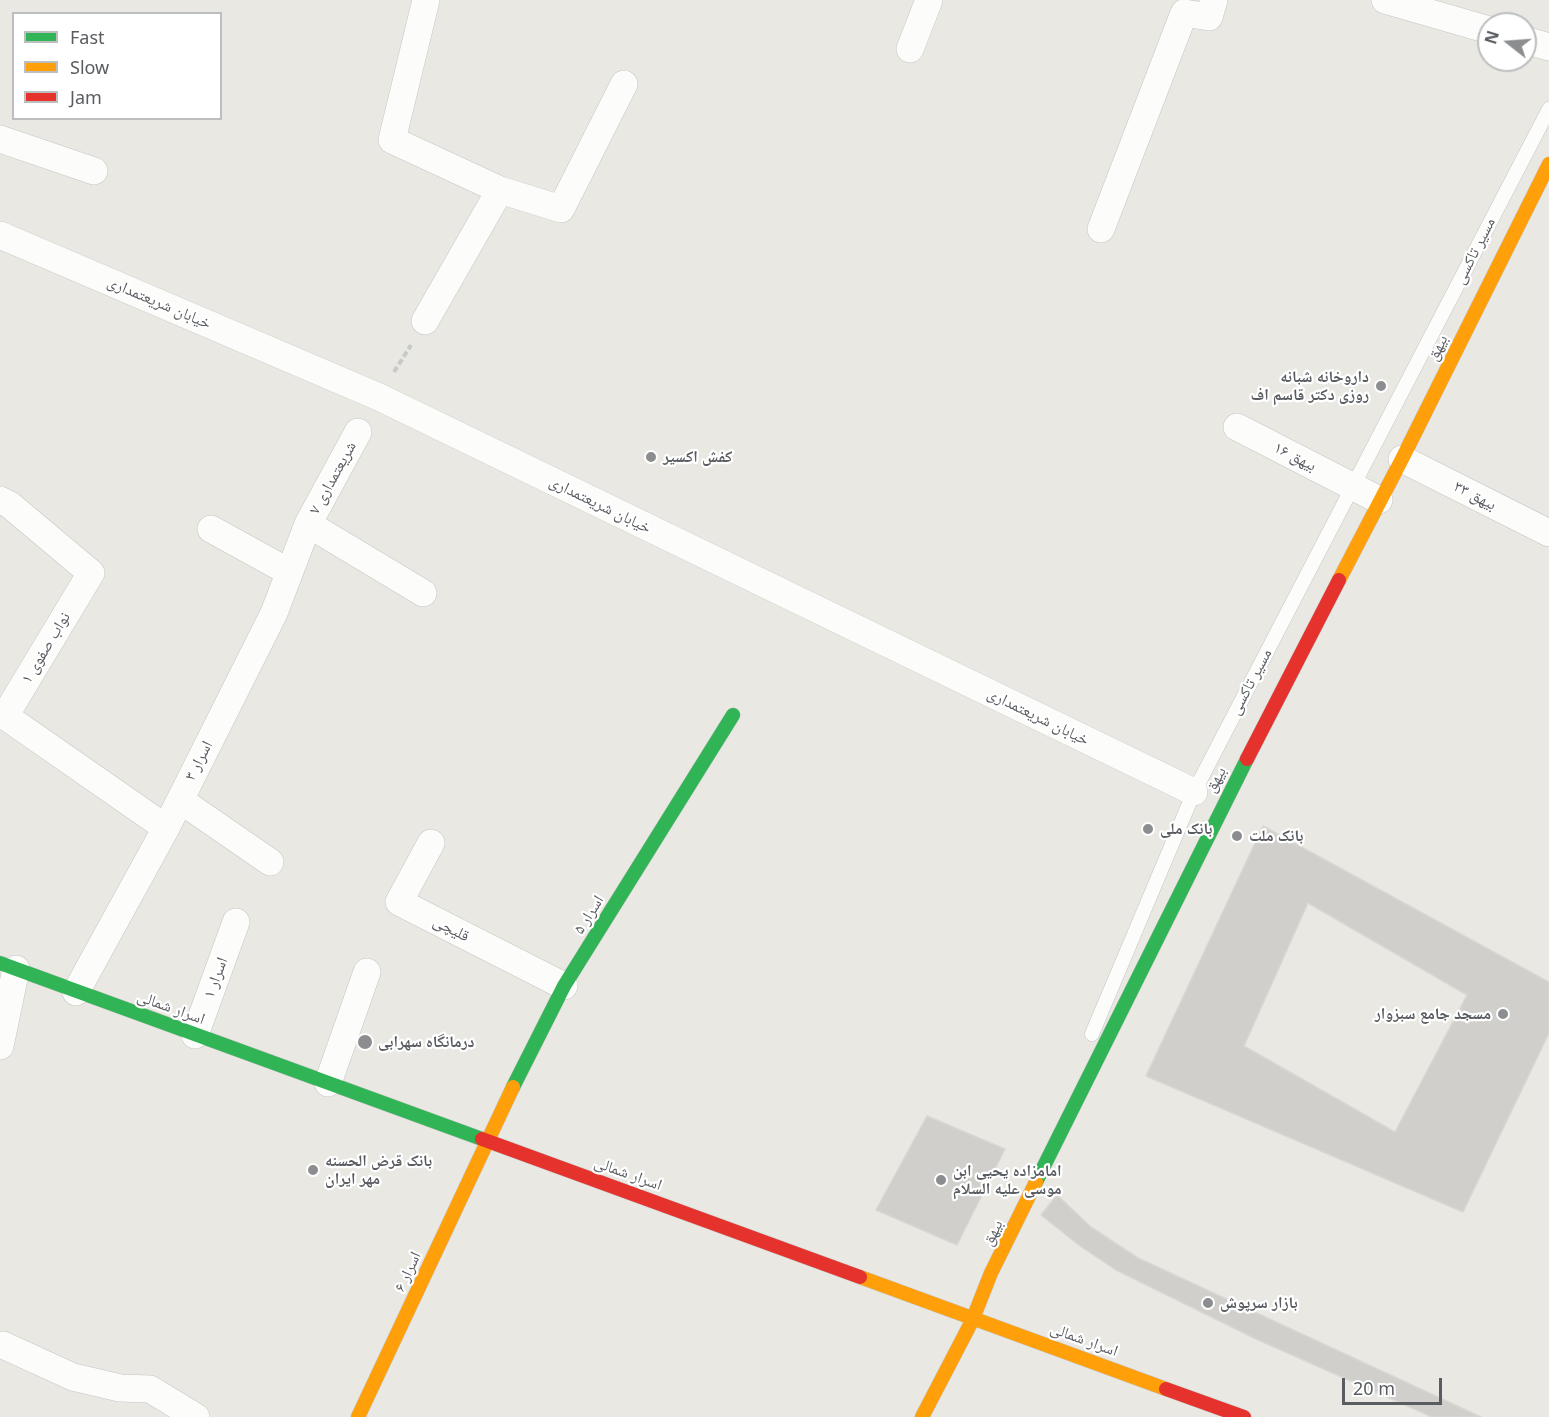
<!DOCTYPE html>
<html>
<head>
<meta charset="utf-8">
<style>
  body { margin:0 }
  #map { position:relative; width:1549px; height:1417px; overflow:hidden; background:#e9e8e3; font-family:"Noto Sans",sans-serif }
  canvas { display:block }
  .legend { position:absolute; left:12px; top:12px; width:210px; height:108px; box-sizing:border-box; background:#fff; border:2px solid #bdbec0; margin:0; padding:8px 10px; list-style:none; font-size:18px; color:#595c61 }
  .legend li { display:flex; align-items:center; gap:12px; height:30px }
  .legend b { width:30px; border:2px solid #bdbec0 }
  .north { position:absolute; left:1477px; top:12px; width:60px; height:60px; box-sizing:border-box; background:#fff; border:2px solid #bdbec0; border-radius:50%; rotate:287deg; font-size:16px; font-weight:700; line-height:24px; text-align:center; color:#595c61 }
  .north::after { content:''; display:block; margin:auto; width:21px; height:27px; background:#8b8d8e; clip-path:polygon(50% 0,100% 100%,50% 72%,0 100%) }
  .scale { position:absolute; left:1342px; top:1378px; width:100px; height:27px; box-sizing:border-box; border:3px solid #595c61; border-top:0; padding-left:8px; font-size:18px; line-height:21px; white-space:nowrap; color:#595c61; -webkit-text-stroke:4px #fff; paint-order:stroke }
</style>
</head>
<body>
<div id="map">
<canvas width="1549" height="1417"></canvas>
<ul class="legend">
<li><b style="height:8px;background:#30b455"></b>Fast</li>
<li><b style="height:8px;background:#ff9f0a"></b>Slow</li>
<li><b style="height:8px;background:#e5322d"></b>Jam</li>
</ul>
<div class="north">N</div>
<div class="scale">20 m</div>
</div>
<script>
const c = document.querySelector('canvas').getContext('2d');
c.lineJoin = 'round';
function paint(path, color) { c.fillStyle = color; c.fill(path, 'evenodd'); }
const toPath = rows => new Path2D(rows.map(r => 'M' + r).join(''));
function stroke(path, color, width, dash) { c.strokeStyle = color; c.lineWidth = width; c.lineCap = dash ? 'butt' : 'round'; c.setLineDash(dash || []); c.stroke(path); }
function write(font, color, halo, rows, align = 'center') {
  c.font = font + ' "Noto Sans","Noto Naskh Arabic",sans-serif'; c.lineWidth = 4.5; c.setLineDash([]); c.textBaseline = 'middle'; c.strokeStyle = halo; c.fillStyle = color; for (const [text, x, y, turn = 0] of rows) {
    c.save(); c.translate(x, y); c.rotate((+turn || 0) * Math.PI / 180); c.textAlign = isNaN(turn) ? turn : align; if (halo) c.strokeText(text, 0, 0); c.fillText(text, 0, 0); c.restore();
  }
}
const building = toPath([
  [1263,826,1549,982,1549,1033,1463,1212,1146,1076,1263,826],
  [1308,903,1467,995,1395,1132,1244,1046,1308,903],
  [927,1116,1005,1149,957,1245,876,1210,927,1116],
  [1057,1195,1091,1227,1138,1258,1481,1417,1432,1417,1256,1339,1116,1270,1080,1246,1041,1215,1057,1195]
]);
const path = toPath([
  [394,372,411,345]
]);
const lane = toPath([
  [1092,1034,1194,792,1549,109]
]);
const street = toPath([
  [426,0,392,140,500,190,561,209,624,84],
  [1385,0,1489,30],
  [1525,40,1549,47],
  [910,49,929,0],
  [0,139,94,171],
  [1101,229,1184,13,1209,17,1214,0],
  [0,235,379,397,1194,792],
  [425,321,500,190],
  [1237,427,1379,500],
  [1402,459,1549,533],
  [0,500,10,505,91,573,5,716,166,828],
  [308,524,423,593],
  [211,529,289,572],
  [180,800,270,862],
  [431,843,399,902,564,986],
  [76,992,166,828,274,613,308,524,358,432],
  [195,1035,236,922],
  [0,1046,16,969],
  [328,1083,367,972],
  [3,1345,73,1377,120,1388,150,1389,196,1417]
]);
const fast = toPath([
  [0,963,482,1139],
  [513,1087,564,986,733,715],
  [1036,1182,1247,759]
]);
const slow = toPath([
  [1339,580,1402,459,1549,164],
  [860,1277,1166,1389],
  [358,1417,513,1087],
  [922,1417,972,1321,991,1273,1036,1182]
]);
const jam = toPath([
  [1247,759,1339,580],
  [482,1139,860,1277],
  [1166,1389,1244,1417]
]);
const markers = [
  [1381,386,6,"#8b8d8e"],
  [651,457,6,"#8b8d8e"],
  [1148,829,6,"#8b8d8e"],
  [1237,836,6,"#8b8d8e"],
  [1503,1014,6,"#8b8d8e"],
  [365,1042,8,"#8b8d8e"],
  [313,1170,6,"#8b8d8e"],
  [941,1180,6,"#8b8d8e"],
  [1208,1303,6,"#8b8d8e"]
];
const streetNames = [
  ["مسیر تاکسی",1475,251,-63],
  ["خیابان شریعتمداری",159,303,23],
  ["بیهق",1438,348,-64],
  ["بیهق ۱۶",1295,457,27],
  ["شریعتمداری ۷",333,478,-61],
  ["بیهق ۳۳",1475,496,27],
  ["خیابان شریعتمداری",600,505,26],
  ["نواب صفوی ۱",46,648,-59],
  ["مسیر تاکسی",1251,682,-62],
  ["خیابان شریعتمداری",1038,717,26],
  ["اسرار ۳",199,761,-63],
  ["بیهق",1216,780,-62],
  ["اسرار ۵",589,915,-58],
  ["قلیچی",451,929,27],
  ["اسرار ۱",216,978,-70],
  ["اسرار شمالی",171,1008,20],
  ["اسرار شمالی",628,1174,20],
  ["بیهق",993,1233,-64],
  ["اسرار ۶",408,1272,-65],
  ["اسرار شمالی",1084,1340,20]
];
const poiNames = [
  ["داروخانه شبانه",1369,377,"right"],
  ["روزی دکتر قاسم اف",1369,395,"right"],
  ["کفش اکسیر",663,457],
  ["بانک ملی",1160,829],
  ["بانک ملت",1249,836],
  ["مسجد جامع سبزوار",1491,1014,"right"],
  ["درمانگاه سهرابی",378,1042],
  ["بانک قرض الحسنه",325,1161],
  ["مهر ایران",325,1179],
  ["امامزاده یحیی ابن",953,1171],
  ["موسی علیه السلام",953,1189],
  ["بازار سرپوش",1220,1303]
];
paint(building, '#d0cfcc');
stroke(building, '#d8d7d2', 1.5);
stroke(lane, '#c5c5c4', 15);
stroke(street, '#c5c5c4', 28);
stroke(fast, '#c6c6c5', 15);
stroke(slow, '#c6c6c5', 15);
stroke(jam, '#c6c6c5', 15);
stroke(path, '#c6cbc9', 4, [6, 3]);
stroke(lane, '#fcfcfb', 14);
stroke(street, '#fcfcfb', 27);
stroke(fast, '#30b455', 14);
stroke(slow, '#ff9f0a', 14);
stroke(jam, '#e5322d', 14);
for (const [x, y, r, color] of markers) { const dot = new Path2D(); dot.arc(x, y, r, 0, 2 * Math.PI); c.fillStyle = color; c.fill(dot); stroke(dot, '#fff', 2); }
write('16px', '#595c61', '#fff', streetNames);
write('bold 16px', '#595c61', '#fff', poiNames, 'left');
</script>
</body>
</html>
